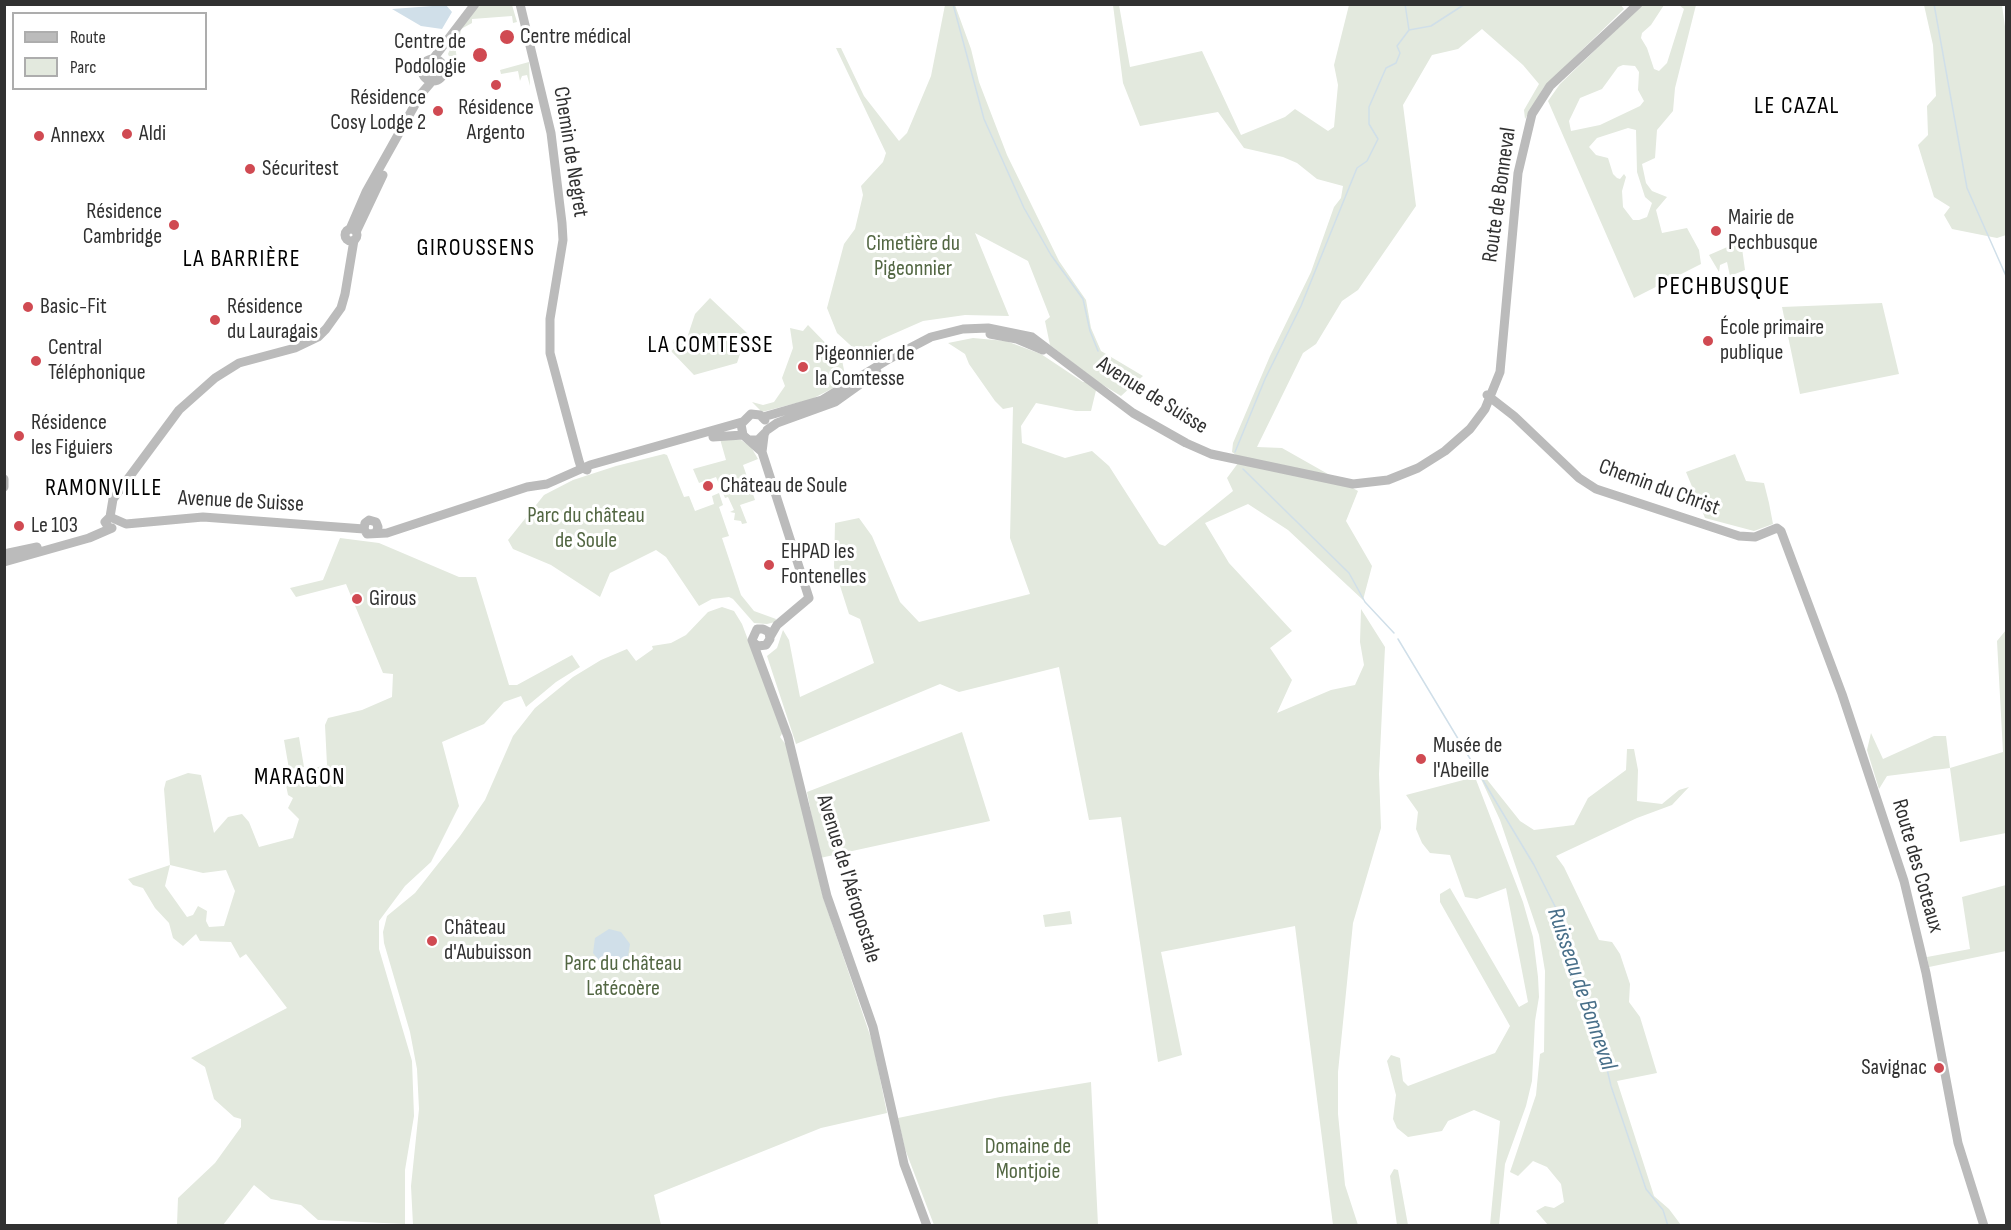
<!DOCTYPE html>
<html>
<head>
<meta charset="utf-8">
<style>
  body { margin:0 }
  #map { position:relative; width:2011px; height:1230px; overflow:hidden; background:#fff; font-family:"Sofia Sans Condensed",sans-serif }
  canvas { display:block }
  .frame { position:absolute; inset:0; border:6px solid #313131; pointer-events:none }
  .legend { position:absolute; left:12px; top:12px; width:195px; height:78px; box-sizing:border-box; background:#fff; border:2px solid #adadad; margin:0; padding:8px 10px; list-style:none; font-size:18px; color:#313131 }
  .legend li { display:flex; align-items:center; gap:12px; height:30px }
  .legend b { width:30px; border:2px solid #adadad }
</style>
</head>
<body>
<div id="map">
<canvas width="2011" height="1230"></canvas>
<div class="frame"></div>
<ul class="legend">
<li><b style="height:8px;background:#bbb"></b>Route</li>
<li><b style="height:16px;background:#e3e9de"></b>Parc</li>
</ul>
</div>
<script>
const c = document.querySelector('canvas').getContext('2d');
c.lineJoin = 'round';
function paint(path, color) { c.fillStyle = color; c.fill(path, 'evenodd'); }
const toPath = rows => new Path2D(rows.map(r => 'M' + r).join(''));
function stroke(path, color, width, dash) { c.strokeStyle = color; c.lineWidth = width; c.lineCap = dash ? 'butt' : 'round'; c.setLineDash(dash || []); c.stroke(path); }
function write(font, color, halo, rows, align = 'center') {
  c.font = font + ' "Sofia Sans Condensed",sans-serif'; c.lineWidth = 6; c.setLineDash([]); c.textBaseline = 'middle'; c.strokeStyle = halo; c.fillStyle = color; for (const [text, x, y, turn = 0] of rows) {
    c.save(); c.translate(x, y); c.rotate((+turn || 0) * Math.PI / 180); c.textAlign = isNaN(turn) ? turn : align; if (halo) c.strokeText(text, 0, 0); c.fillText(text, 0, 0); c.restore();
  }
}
const green = toPath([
  [1620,4,1624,9,1544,87,1525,119,1524,110,1539,84,1523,65,1482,29,1458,49,1432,55,1403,105,1416,206,1358,290,1342,301,1316,344,1303,353,1257,447,1282,448,1358,491,1346,521,1372,566,1363,600,1288,530,1248,504,1205,523,1229,563,1292,631,1270,648,1292,680,1277,713,1331,690,1355,685,1364,665,1360,642,1361,609,1385,647,1379,774,1381,828,1353,923,1338,1072,1338,1114,1345,1185,1358,1225,1333,1225,1295,926,1161,952,1182,1055,1158,1062,1121,817,1089,820,1059,667,959,692,940,684,796,744,767,656,777,648,783,630,789,640,800,697,874,663,860,619,849,614,834,567,835,523,859,518,872,536,900,602,919,622,1030,594,1010,538,1013,407,1003,409,995,401,969,364,965,354,948,343,973,338,1006,341,1041,354,1083,382,1097,381,1050,345,1045,321,1050,317,1028,261,975,233,1009,316,965,315,923,321,882,339,860,354,837,333,827,308,844,244,855,229,863,195,861,186,883,162,886,153,836,48,841,48,864,96,899,141,907,133,931,76,945,5,955,5,971,49,979,82,1007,155,1059,261,1086,300,1091,328,1101,351,1143,376,1121,396,1098,382,1091,411,1076,411,1036,403,1021,426,1022,443,1065,458,1092,451,1109,466,1159,544,1165,546,1233,491,1227,478,1241,459,1232,452,1233,443,1270,356,1311,272,1334,207,1341,198,1343,186,1317,179,1297,163,1283,157,1244,148,1218,112,1140,126,1123,83,1113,5,1119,5,1130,67,1202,51,1241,135,1285,117,1295,109,1328,131,1334,127,1338,85,1334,65,1349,5],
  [480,5,512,5,517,22,513,23,512,16,472,19,472,23,461,29,459,42,455,43,457,61,461,63,452,63,448,54,453,42,471,14],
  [1642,5,1664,5,1651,25,1642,33,1641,38,1647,48,1654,69,1659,71,1667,63,1684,9,1679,5,1696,5,1675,88,1673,111,1657,130,1655,158,1642,164,1646,183,1652,191,1667,197,1656,210,1662,233,1687,228,1699,250,1701,264,1634,298,1548,101,1560,84],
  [1623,65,1635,66,1639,72,1638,90,1644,101,1640,106,1600,125,1571,131,1569,121,1580,98,1602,89,1618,67],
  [1628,128,1636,130,1637,172,1645,197,1652,203,1647,217,1639,220,1633,220,1623,207,1622,191,1626,177,1624,174,1620,179,1617,178,1613,174,1608,158,1596,155,1589,147,1597,138],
  [1924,5,2002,5,2006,34,2006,235,1997,238,1952,229,1944,215,1950,207,1934,197,1918,145,1928,135,1927,106,1936,96,1933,45],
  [529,62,530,86,527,75,522,76,520,81,518,71,501,74,500,70],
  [1741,241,1745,270,1730,276,1727,262,1720,265,1719,272,1709,255],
  [710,298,747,333,737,363,694,375,671,351,675,348,673,342,687,338,695,314],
  [1882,303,1899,374,1800,394,1782,307],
  [808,325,842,360,845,375,839,385,812,399,762,412,752,402,763,405,774,402,785,386,782,378,793,348,790,328,803,331],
  [720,439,741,440,751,447,758,459,743,465,755,500,740,505,747,523,742,524,741,521,734,520,735,513,730,512,734,510,728,497,725,498,716,477,699,483,693,469,726,460],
  [664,454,667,455,684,497,689,496,695,511,714,504,712,496,719,493,723,505,719,507,729,536,722,538,741,595,754,611,776,619,775,622,767,624,754,623,733,599,729,597,712,599,699,606,666,557,656,550,610,573,600,597,551,565,513,549,508,540,544,495,573,480,616,466],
  [1735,454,1746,481,1764,483,1769,503,1773,524,1754,531,1705,518,1686,472],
  [340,538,379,543,459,577,476,577,509,685,517,685,572,655,580,667,556,682,526,707,521,696,504,702,484,724,442,742,459,806,431,862,405,886,379,921,379,949,412,1061,414,1116,405,1170,405,1224,318,1220,301,1205,271,1199,254,1185,223,1225,177,1225,178,1198,215,1163,241,1127,241,1119,234,1117,214,1099,205,1067,191,1058,287,1008,246,954,240,958,231,942,200,941,196,934,183,946,173,938,169,923,155,908,143,888,133,885,128,879,170,865,164,789,166,781,188,773,201,775,214,833,228,817,242,814,249,822,259,847,293,838,299,819,288,808,293,798,288,795,284,775,327,765,325,725,328,718,362,710,392,697,393,674,383,673,346,584,296,597,290,588,323,580],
  [170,865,203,873,226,870,235,891,224,926,209,927,206,921,207,911,198,906,193,915,187,917,165,886],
  [722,607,734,611,742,624,783,732,780,737,787,746,823,897,873,1044,887,1113,821,1128,654,1195,661,1225,413,1225,411,1186,419,1109,417,1069,410,1032,384,943,383,932,387,916,415,893,460,836,485,800,513,736,535,708,573,677,601,660,627,649,636,661,653,649,652,646,671,643,686,635,708,612],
  [2006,630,2006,833,1960,842,1950,768,1887,776,1879,789,1867,750,1871,733,1883,759,1934,736,1946,736,1950,768,2003,752,1997,641],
  [962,732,990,821,820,858,807,792],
  [299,737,304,767,289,769,284,740],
  [1627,749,1634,749,1638,770,1637,801,1662,804,1679,790,1689,787,1672,805,1637,818,1556,856,1564,867,1599,940,1612,942,1620,954,1630,984,1629,1002,1640,1017,1657,1073,1617,1081,1654,1196,1669,1209,1681,1225,1548,1225,1536,1211,1545,1206,1554,1208,1564,1202,1561,1184,1547,1167,1533,1161,1518,1176,1510,1172,1536,1095,1540,1054,1544,1052,1545,971,1539,935,1500,820,1481,779,1485,777,1520,821,1534,830,1574,825,1588,798,1626,770],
  [1475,777,1523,902,1533,937,1538,977,1539,997,1535,1021,1532,1081,1526,1106,1505,1164,1499,1225,1490,1225,1500,1121,1474,1110,1448,1121,1442,1131,1408,1137,1397,1128,1393,1119,1396,1095,1387,1061,1391,1055,1400,1058,1403,1081,1408,1086,1495,1053,1510,1026,1440,902,1440,894,1450,888,1519,1007,1528,1002,1506,888,1477,899,1465,897,1450,855,1430,853,1422,843,1416,829,1418,812,1406,795],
  [2006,885,2006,951,1929,967,1927,957,1970,949,1962,897],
  [1070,911,1072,924,1045,927,1043,915],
  [1091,1082,1098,1225,934,1225,905,1149,898,1118,1000,1097],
  [1394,1169,1398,1170,1408,1225,1397,1225,1390,1176]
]);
const water = toPath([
  [446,5,452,12,442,29,421,26,392,9],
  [609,929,621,932,630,944,628,956,617,966,601,963,593,953,595,938]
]);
const stream = toPath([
  [953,4,984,119,1024,208,1051,255,1083,299,1090,331,1098,351],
  [1405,4,1409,30],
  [1934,4,1967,188,2006,276],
  [1235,452,1265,379,1301,306,1357,168,1367,161,1378,139,1369,124,1369,107,1386,68,1396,63,1400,53,1397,46,1409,30,1431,26,1465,4],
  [1243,469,1349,573,1365,602,1394,633],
  [1398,639,1534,865,1564,924,1602,1048,1611,1086,1646,1189,1663,1210,1668,1226]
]);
const secondary = toPath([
  [520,4,551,133,562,223,563,240,550,319,550,353,579,461,581,467,587,470],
  [433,59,475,4],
  '422 70a11 11 0 1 1 22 0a11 11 0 1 1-22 0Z',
  [350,229,366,192,421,94,433,80],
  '345 235a6 6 0 1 1 12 0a6 6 0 1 1-12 0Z',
  [356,232,383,175],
  [990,334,1017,339,1043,350],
  [1487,395,1514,416,1579,478,1596,489,1739,536,1755,537,1777,528,1781,531,1842,694,1904,881,1926,973,1958,1143,1984,1226],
  [763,417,822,400,889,359,931,337,963,329,988,328,1032,337,1133,413,1186,443,1211,454,1353,484,1388,480,1418,468,1445,451,1470,429,1485,409,1500,372,1518,173,1532,114,1550,86,1638,4],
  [767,430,777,423,835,402,877,372],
  [764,436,762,452,809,598,777,625,770,637],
  [713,437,743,435],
  [751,440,758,440,765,433],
  [762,452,743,435,741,424,751,414,760,415,765,420],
  [4,479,4,487],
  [110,517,113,499,179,410,215,378,239,363,295,348,318,337,326,329,341,308,345,294,354,240],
  [109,528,105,522,110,517,126,524,203,517,364,529],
  [376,533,378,527,376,522,369,520,365,523,364,529,367,534,387,533,527,487,547,484,590,465,742,422],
  [4,554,37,547],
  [4,562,89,538,112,528],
  [754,643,758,646,766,645,770,639,769,632,763,629,757,629,752,640,788,737,827,896,873,1027,904,1164,927,1226]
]);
const markers = [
  [507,37,8,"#d04a52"],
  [480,55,8,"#d04a52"],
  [496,85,6,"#d04a52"],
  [438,111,6,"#d04a52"],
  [127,134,6,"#d04a52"],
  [39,136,6,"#d04a52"],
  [250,169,6,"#d04a52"],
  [174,225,6,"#d04a52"],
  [1716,231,6,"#d04a52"],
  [28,307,6,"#d04a52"],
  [215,320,6,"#d04a52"],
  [1708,341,6,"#d04a52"],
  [36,361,6,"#d04a52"],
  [803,367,6,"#d04a52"],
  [19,436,6,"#d04a52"],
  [708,486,6,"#d04a52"],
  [19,526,6,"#d04a52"],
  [769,565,6,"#d04a52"],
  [357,599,6,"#d04a52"],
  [1421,759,6,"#d04a52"],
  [432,941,6,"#d04a52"],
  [1939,1068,6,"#d04a52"]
];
const poiNames = [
  ["Centre médical",520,37],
  ["Centre de",466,42,"right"],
  ["Podologie",466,67,"right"],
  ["Résidence",426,98,"right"],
  ["Cosy Lodge 2",426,123,"right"],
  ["Résidence",496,108,"center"],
  ["Argento",496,133,"center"],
  ["Aldi",139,134],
  ["Annexx",51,136],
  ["Sécuritest",262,169],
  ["Résidence",162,212,"right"],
  ["Cambridge",162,237,"right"],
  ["Mairie de",1728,218],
  ["Pechbusque",1728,243],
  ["Basic-Fit",40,307],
  ["Résidence",227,307],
  ["du Lauragais",227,332],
  ["École primaire",1720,328],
  ["publique",1720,353],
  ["Central",48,348],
  ["Téléphonique",48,373],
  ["Pigeonnier de",815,354],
  ["la Comtesse",815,379],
  ["Résidence",31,423],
  ["les Figuiers",31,448],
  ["Château de Soule",720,486],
  ["Le 103",31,526],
  ["EHPAD les",781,552],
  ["Fontenelles",781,577],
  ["Girous",369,599],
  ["Musée de",1433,746],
  ["l'Abeille",1433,771],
  ["Château",444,928],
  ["d'Aubuisson",444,953],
  ["Savignac",1927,1068,"right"]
];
const streetNames = [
  ["Chemin de Negret",570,152,81],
  ["Route de Bonneval",1500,195,-82],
  ["Avenue de Suisse",1152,396,32],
  ["Chemin du Christ",1659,488,20],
  ["Avenue de Suisse",241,502,3],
  ["Route des Coteaux",1917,866,74],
  ["Avenue de l'Aéropostale",848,879,73]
];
const parkNames = [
  ["Cimetière du",913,244],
  ["Pigeonnier",913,269],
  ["Parc du château",586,516],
  ["de Soule",586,541],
  ["Parc du château",623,964],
  ["Latécoère",623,989],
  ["Domaine de",1028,1147],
  ["Montjoie",1028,1172]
];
const neighbourhoodNames = [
  ["LE CAZAL",1797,107],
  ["GIROUSSENS",476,249],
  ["LA BARRIÈRE",242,260],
  ["LA COMTESSE",711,346],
  ["RAMONVILLE",104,489],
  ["MARAGON",300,778]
];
const waterNames = [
  ["Ruisseau de Bonneval",1581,989,71]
];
const quarterNames = [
  ["PECHBUSQUE",1724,287]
];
paint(green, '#e3e9de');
paint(water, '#d0dfe9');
stroke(stream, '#d0dfe9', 1.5);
stroke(secondary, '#bbb', 9);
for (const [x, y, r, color] of markers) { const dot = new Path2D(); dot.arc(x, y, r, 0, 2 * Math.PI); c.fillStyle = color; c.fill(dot); stroke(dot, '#fff', 2); }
write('22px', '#313131', '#fff', poiNames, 'left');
write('22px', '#313131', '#fff', streetNames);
write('22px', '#536743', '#fff', parkNames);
c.letterSpacing = '1.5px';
write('24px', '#000', '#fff', neighbourhoodNames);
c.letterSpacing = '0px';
write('italic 24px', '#486f89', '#fff', waterNames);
c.letterSpacing = '1.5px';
write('26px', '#000', '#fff', quarterNames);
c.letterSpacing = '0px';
</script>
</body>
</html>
